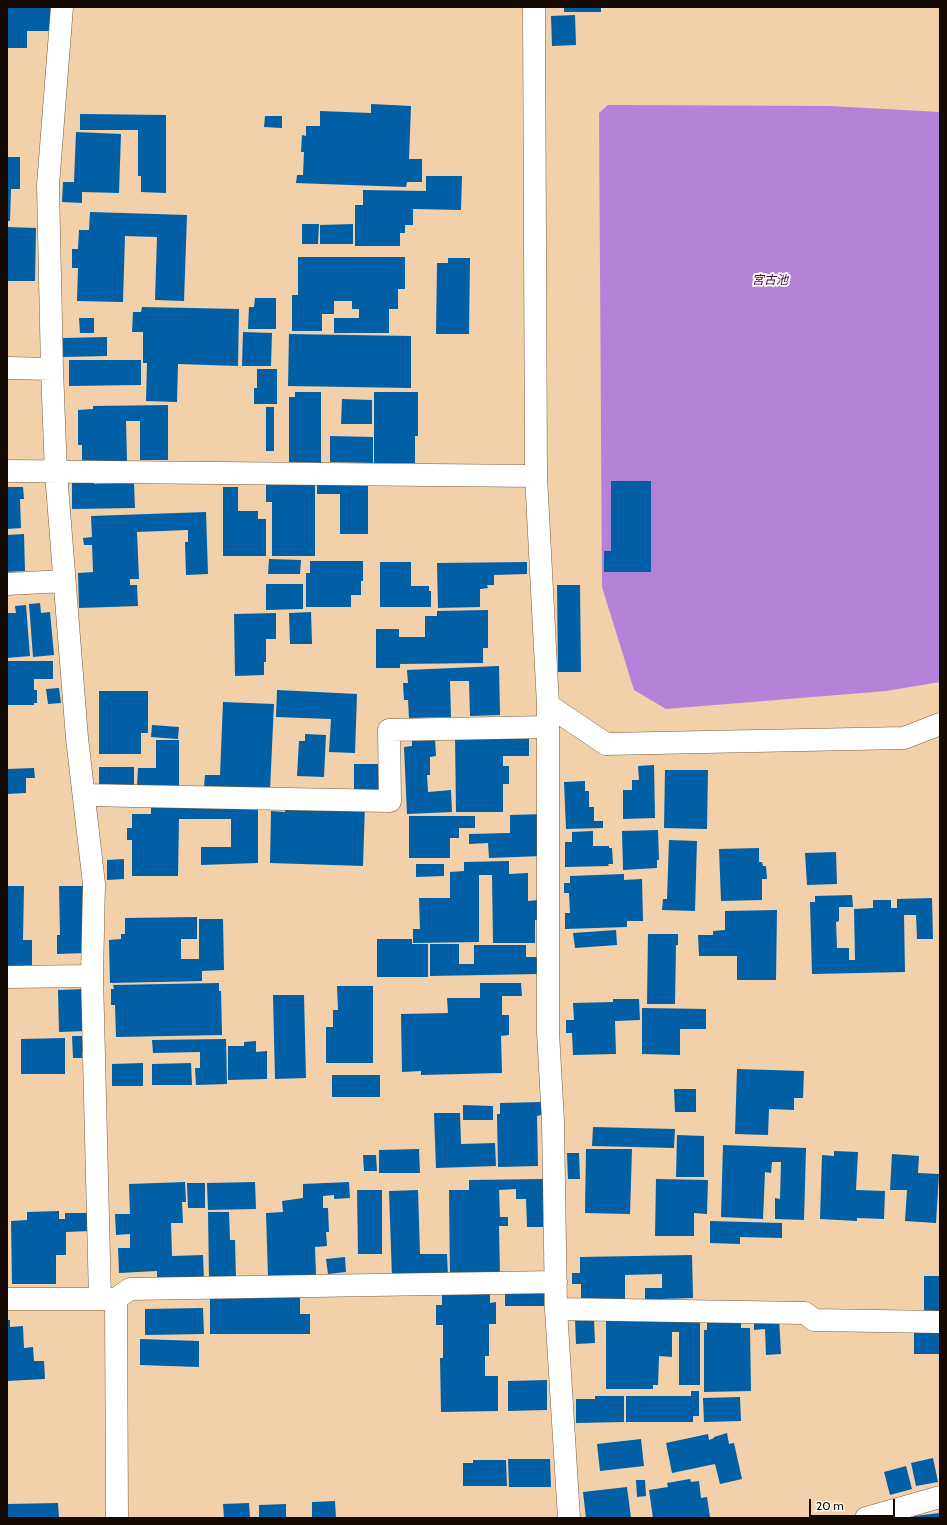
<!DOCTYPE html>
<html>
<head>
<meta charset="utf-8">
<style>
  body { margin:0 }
  #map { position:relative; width:947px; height:1525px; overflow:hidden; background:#f1d0aa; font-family:Cabin,sans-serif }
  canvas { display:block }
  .frame { position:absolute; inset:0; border:8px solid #150a01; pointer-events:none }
  .scale { position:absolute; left:809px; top:1499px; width:86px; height:18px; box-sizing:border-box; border:2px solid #150a01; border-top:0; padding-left:5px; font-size:12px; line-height:14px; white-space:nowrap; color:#150a01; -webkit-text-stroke:3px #fdf6ee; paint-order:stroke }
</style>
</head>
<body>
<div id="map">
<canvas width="947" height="1525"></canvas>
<div class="frame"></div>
<div class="scale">20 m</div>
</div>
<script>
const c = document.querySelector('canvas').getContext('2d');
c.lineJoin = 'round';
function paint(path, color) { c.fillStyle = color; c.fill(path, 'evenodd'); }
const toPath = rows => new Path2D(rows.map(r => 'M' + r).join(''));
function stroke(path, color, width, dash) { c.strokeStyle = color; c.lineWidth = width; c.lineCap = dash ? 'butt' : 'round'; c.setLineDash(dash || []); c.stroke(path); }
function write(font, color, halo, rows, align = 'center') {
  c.font = font + ' Cabin,"Noto Sans JP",sans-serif'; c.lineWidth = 4; c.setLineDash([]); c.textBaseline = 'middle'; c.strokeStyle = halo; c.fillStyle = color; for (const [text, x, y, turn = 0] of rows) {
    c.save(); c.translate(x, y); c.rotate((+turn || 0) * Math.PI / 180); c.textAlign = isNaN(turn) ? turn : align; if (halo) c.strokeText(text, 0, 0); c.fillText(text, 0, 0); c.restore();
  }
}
const water = toPath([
  [608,105,829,106,940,112,940,682,886,691,666,709,634,690,602,587,599,113]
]);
const building = toPath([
  [7,7,52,7,53,31,27,31,27,48,7,48],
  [564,7,601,7,601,12,564,12],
  [575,15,576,45,552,46,551,16],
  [371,104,411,106,409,159,422,159,422,182,407,182,406,187,296,183,297,175,303,175,304,152,301,152,302,135,306,136,306,126,320,126,320,111,371,113],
  [80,114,166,115,166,193,141,192,141,176,138,176,138,130,80,130],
  [265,116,282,116,282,128,264,127],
  [76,132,121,134,119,193,82,192,82,203,62,202,63,182,74,182],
  [7,157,20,157,20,189,11,189,10,221,7,221],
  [426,176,462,176,461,210,413,209,413,225,405,225,405,233,400,233,400,246,355,246,355,205,363,205,363,190,426,191],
  [90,212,187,215,184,301,155,300,157,237,125,236,123,302,77,301,78,268,72,268,72,249,78,249,79,230,89,230],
  [302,224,319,224,318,244,302,244],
  [353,224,353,244,320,244,320,225],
  [7,227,36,228,35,281,7,281],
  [298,257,405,257,405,289,398,289,398,309,389,309,389,333,334,333,334,318,359,318,359,309,352,309,352,301,334,301,334,314,322,314,322,331,292,331,292,295,298,295],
  [448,258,470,258,469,334,436,334,437,263,448,263],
  [255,298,276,298,276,329,248,329,249,307,254,307],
  [142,307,239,309,238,366,178,364,177,402,146,401,147,363,143,363,143,332,132,332,133,312,141,312],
  [79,318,94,318,94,333,80,333],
  [243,332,272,333,271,366,242,366],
  [289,334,411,336,411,388,288,386],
  [107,337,107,356,63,357,63,338],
  [69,360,141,360,141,385,69,386],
  [257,369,277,369,277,404,254,404,254,388,257,388],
  [295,392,321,392,321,463,289,462,289,397,295,397],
  [374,392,418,392,418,436,415,436,415,463,374,463],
  [342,399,372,400,372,424,341,424],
  [168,405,168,460,140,460,140,421,126,421,127,462,82,462,82,445,78,445,78,410,93,409,93,406],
  [266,407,274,407,274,451,266,451],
  [330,436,373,437,373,463,330,462],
  [72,475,94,475,94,484,134,483,135,508,72,509],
  [315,478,315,556,272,556,272,502,266,502,266,484],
  [317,478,368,478,368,534,340,534,340,494,317,494],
  [611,481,651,481,651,572,604,572,604,551,611,551],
  [7,487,23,487,24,499,20,499,21,528,7,529],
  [223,487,238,487,238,511,258,511,258,519,266,519,266,556,223,556],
  [206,512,208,574,186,575,185,542,188,542,188,530,137,532,139,579,130,579,130,585,137,585,138,606,79,608,78,573,93,572,92,545,84,545,83,538,92,537,91,516],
  [24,534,25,571,7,572,7,535],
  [269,559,301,560,300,574,268,574],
  [310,561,363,561,363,581,361,581,361,595,351,595,351,607,306,607,306,573,310,573],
  [380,562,411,562,411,586,429,586,429,591,431,591,431,607,380,607],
  [527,562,527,574,494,575,494,585,487,585,488,588,480,589,480,607,438,608,437,563],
  [266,584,303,584,303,609,266,610],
  [557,585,580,585,581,672,558,672],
  [40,603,41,613,50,612,54,655,33,657,29,604],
  [26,605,30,656,7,658,7,613,16,613,15,606],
  [488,610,488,648,483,648,483,663,400,664,400,668,376,668,376,629,399,629,399,637,425,637,425,616,437,616,437,611],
  [311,612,312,644,290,644,289,613],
  [276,613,276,639,266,639,266,662,264,662,264,675,235,676,234,614],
  [7,661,53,661,53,679,34,679,34,690,37,690,37,703,34,703,34,705,7,705],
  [499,666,500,715,470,716,469,681,450,681,451,717,409,718,408,700,404,700,403,683,408,683,407,670],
  [59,688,61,703,48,704,46,689],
  [277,690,357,694,355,753,329,752,331,719,276,717],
  [99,691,148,691,148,733,141,733,141,754,99,754],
  [223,702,274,704,270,790,204,787,205,775,220,775],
  [152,725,179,727,178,739,151,737],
  [305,734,326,735,324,777,297,776,299,741,305,741],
  [529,735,529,756,503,756,503,766,509,766,509,784,503,784,503,812,456,812,455,736],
  [435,738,436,756,430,757,430,775,427,775,428,792,451,790,452,812,407,814,404,747,412,746,412,739],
  [156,740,179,740,179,786,137,786,138,768,156,768],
  [354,764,380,764,380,790,354,790],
  [654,765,655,818,623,819,623,790,632,790,632,780,639,780,638,766],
  [99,767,134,767,134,785,99,785],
  [34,768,35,778,26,778,26,793,7,794,7,769],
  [665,770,708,770,707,829,664,828],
  [585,781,585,791,589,791,589,807,594,807,594,821,603,821,603,828,566,829,564,782],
  [151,799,258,802,258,863,201,865,201,847,231,847,231,819,179,819,178,876,132,876,132,840,127,840,127,828,132,828,132,814,151,814],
  [286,802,365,803,363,866,270,863,271,811,285,812],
  [544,814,542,856,489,858,488,843,469,844,469,834,510,833,510,815],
  [409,816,475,816,475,828,459,828,459,838,450,838,450,858,409,858],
  [658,830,659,860,657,860,657,868,623,870,622,831],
  [593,831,593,846,609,846,609,848,612,848,613,864,608,864,609,866,565,867,565,842,572,842,572,832],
  [669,840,697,841,695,911,662,910,663,899,667,899],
  [759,848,759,862,762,862,763,866,766,866,767,879,762,879,762,900,721,901,719,849],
  [836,852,837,884,807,885,805,853],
  [124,859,124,879,107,880,107,860],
  [509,861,509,874,528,873,528,901,538,900,538,920,535,920,535,943,493,943,492,875,479,875,479,942,413,943,413,929,420,929,419,898,450,898,450,872,464,871,464,862],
  [416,864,444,864,444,876,416,877],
  [624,874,624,880,642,879,643,921,627,921,627,927,565,929,565,913,570,913,569,893,564,893,564,883,570,883,570,876],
  [7,886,24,886,23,940,32,940,32,968,7,967],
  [59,886,83,886,85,953,57,954,57,935,60,935],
  [852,895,853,907,839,907,839,921,836,922,837,948,849,948,849,960,855,960,854,909,873,908,873,900,891,900,891,908,897,908,897,899,932,898,933,939,917,939,916,915,904,915,905,972,812,974,810,902,815,902,815,896],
  [777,910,776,980,737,980,737,956,699,956,698,935,713,935,713,931,725,930,725,911],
  [197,917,197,939,181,939,181,959,199,959,199,919,223,919,224,970,202,971,202,981,110,983,109,940,121,939,121,934,125,934,125,918],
  [616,930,617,945,575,948,573,933],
  [648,934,678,934,678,945,676,945,675,1004,647,1004],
  [377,939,412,939,412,944,428,944,428,977,377,977],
  [430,944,459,944,459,964,474,964,474,945,526,945,526,957,540,957,540,974,430,976],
  [219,983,219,991,221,991,222,1035,116,1037,115,1005,111,1005,111,989,114,989,113,985],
  [480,983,521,983,522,996,502,996,502,1015,509,1015,509,1035,501,1036,502,1073,421,1075,421,1071,402,1072,401,1014,448,1013,447,998,480,998],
  [337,986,373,986,373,1063,326,1063,326,1027,333,1027,333,1010,338,1010],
  [85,989,86,1031,59,1032,58,990],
  [273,995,304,995,306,1078,275,1079],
  [613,999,639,999,640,1020,615,1021,616,1054,573,1055,572,1033,566,1033,566,1020,574,1020,573,1003,613,1002],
  [642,1008,706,1009,706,1029,680,1029,680,1055,642,1054],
  [72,1036,84,1036,85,1051,82,1052,82,1058,73,1058],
  [65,1038,65,1074,21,1074,21,1039],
  [226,1039,227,1084,196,1085,195,1068,200,1068,200,1052,153,1053,152,1040],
  [256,1041,256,1052,267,1051,267,1079,228,1080,228,1046,244,1046,244,1042],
  [143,1063,143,1086,112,1086,112,1064],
  [191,1063,192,1085,152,1085,152,1064],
  [737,1069,804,1071,803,1098,794,1098,794,1110,769,1109,768,1135,735,1134],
  [332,1075,380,1075,380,1097,332,1097],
  [674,1089,696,1089,696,1112,675,1112],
  [541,1102,541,1115,537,1116,538,1166,498,1167,497,1114,500,1114,500,1103],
  [463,1105,493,1106,493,1120,463,1120],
  [434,1113,460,1113,461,1144,495,1143,496,1166,436,1168],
  [593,1127,675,1129,674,1148,592,1146],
  [677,1135,704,1136,704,1177,676,1177],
  [723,1145,806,1148,804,1220,775,1219,775,1198,780,1199,781,1162,772,1162,771,1173,765,1172,763,1219,721,1217],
  [419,1149,420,1173,379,1173,379,1150],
  [586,1149,632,1149,630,1214,585,1213],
  [834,1151,858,1152,856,1190,885,1191,884,1219,857,1218,857,1221,820,1219,822,1155,834,1156],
  [567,1153,579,1153,580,1179,568,1179],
  [892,1154,919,1156,918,1173,939,1174,936,1223,905,1221,907,1190,890,1190],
  [363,1155,376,1155,377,1171,364,1171],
  [543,1179,543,1227,527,1227,526,1199,516,1199,516,1189,499,1190,500,1217,508,1217,508,1226,499,1226,500,1277,450,1278,449,1190,469,1190,469,1180],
  [656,1179,708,1180,707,1214,694,1213,694,1236,655,1236],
  [185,1182,186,1202,182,1202,183,1223,171,1223,172,1256,203,1255,204,1280,157,1281,157,1271,119,1273,118,1248,130,1248,130,1234,116,1235,115,1214,130,1214,129,1184],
  [255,1182,256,1209,208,1210,207,1183],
  [349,1182,350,1198,334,1199,334,1195,323,1196,323,1208,328,1208,329,1232,326,1232,327,1246,315,1247,316,1275,268,1277,266,1213,283,1212,282,1201,303,1198,303,1184],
  [187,1183,205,1183,205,1208,188,1208],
  [357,1190,382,1190,382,1254,358,1254],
  [418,1190,420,1254,447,1254,448,1276,392,1278,389,1191],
  [59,1211,59,1219,65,1219,65,1213,88,1213,89,1231,66,1232,66,1255,56,1255,56,1284,12,1284,11,1221,27,1220,27,1212],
  [208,1212,229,1212,230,1240,235,1240,236,1279,209,1280],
  [710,1221,782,1223,782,1238,740,1237,740,1244,710,1243],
  [692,1255,693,1298,662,1299,662,1304,645,1304,645,1288,662,1288,662,1274,625,1275,625,1304,581,1305,581,1284,572,1284,572,1273,580,1273,580,1257],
  [345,1257,346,1272,328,1274,326,1259],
  [924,1276,940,1276,940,1315,924,1315],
  [442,1293,490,1293,490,1303,496,1302,496,1324,489,1324,489,1356,485,1356,485,1376,498,1376,498,1411,441,1412,440,1358,443,1358,443,1325,436,1325,436,1305,442,1305],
  [505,1293,544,1293,544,1306,505,1306],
  [300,1294,300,1314,310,1314,310,1334,210,1334,210,1295],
  [203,1308,204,1334,145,1335,145,1309],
  [741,1317,741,1328,750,1328,751,1391,704,1392,704,1330,707,1330,707,1321],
  [779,1317,781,1354,766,1355,765,1329,754,1330,754,1319],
  [575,1319,594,1319,595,1343,576,1344],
  [606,1319,700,1319,700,1385,679,1385,679,1332,672,1332,672,1357,659,1356,658,1385,653,1385,653,1389,606,1389],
  [7,1320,10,1320,10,1327,23,1326,24,1348,33,1347,34,1361,44,1361,45,1379,7,1381],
  [940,1329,940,1354,914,1354,914,1330],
  [140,1339,199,1341,199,1367,140,1365],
  [547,1380,547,1410,508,1411,508,1381],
  [691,1391,699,1391,699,1416,693,1416,693,1422,626,1422,626,1396,691,1396],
  [595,1396,624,1396,624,1422,576,1423,576,1399,595,1399],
  [740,1397,741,1421,704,1422,703,1398],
  [727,1433,729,1444,734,1443,742,1479,720,1484,715,1464,672,1473,666,1443,708,1434,709,1440,714,1438,714,1437],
  [641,1439,644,1466,600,1471,597,1444],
  [933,1458,938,1482,916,1486,911,1463],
  [508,1459,550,1459,551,1487,509,1487],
  [473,1460,506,1460,507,1486,463,1486,463,1463,473,1463],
  [906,1466,912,1489,890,1495,884,1472],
  [690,1479,691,1482,699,1481,701,1498,707,1497,710,1517,653,1518,649,1490,668,1487,667,1483],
  [636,1480,645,1480,646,1496,637,1497],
  [627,1487,631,1518,586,1518,583,1492],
  [335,1501,336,1518,312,1518,312,1502],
  [58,1503,59,1518,7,1518,7,1504],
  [249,1503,250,1518,224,1518,223,1504],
  [286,1504,286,1518,259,1518,259,1505],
  [940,1513,940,1518,914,1518,914,1516]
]);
const minor = toPath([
  [62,7,48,185,52,369,56,473,77,738,94,884,92,976,100,1299],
  [534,7,536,476,548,705,548,1032,553,1121,556,1309,569,1518],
  [7,368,52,369],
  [7,471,536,476],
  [7,584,64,581],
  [548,705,606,744,904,738,940,724],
  [84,795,390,801,389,730,548,727],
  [7,977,92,976],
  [7,1299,116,1299,130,1289,556,1282],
  [116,1299,117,1518],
  [556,1309,805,1313,814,1320,940,1322],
  [866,1518,940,1497]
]);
const waterNames = [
  ["宮古池",770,280]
];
paint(water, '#b482d9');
paint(building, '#005fa5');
stroke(minor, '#7a5d3b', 23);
stroke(minor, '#fff', 22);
write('italic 12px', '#3d0859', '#fdf6ee', waterNames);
</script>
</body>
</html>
